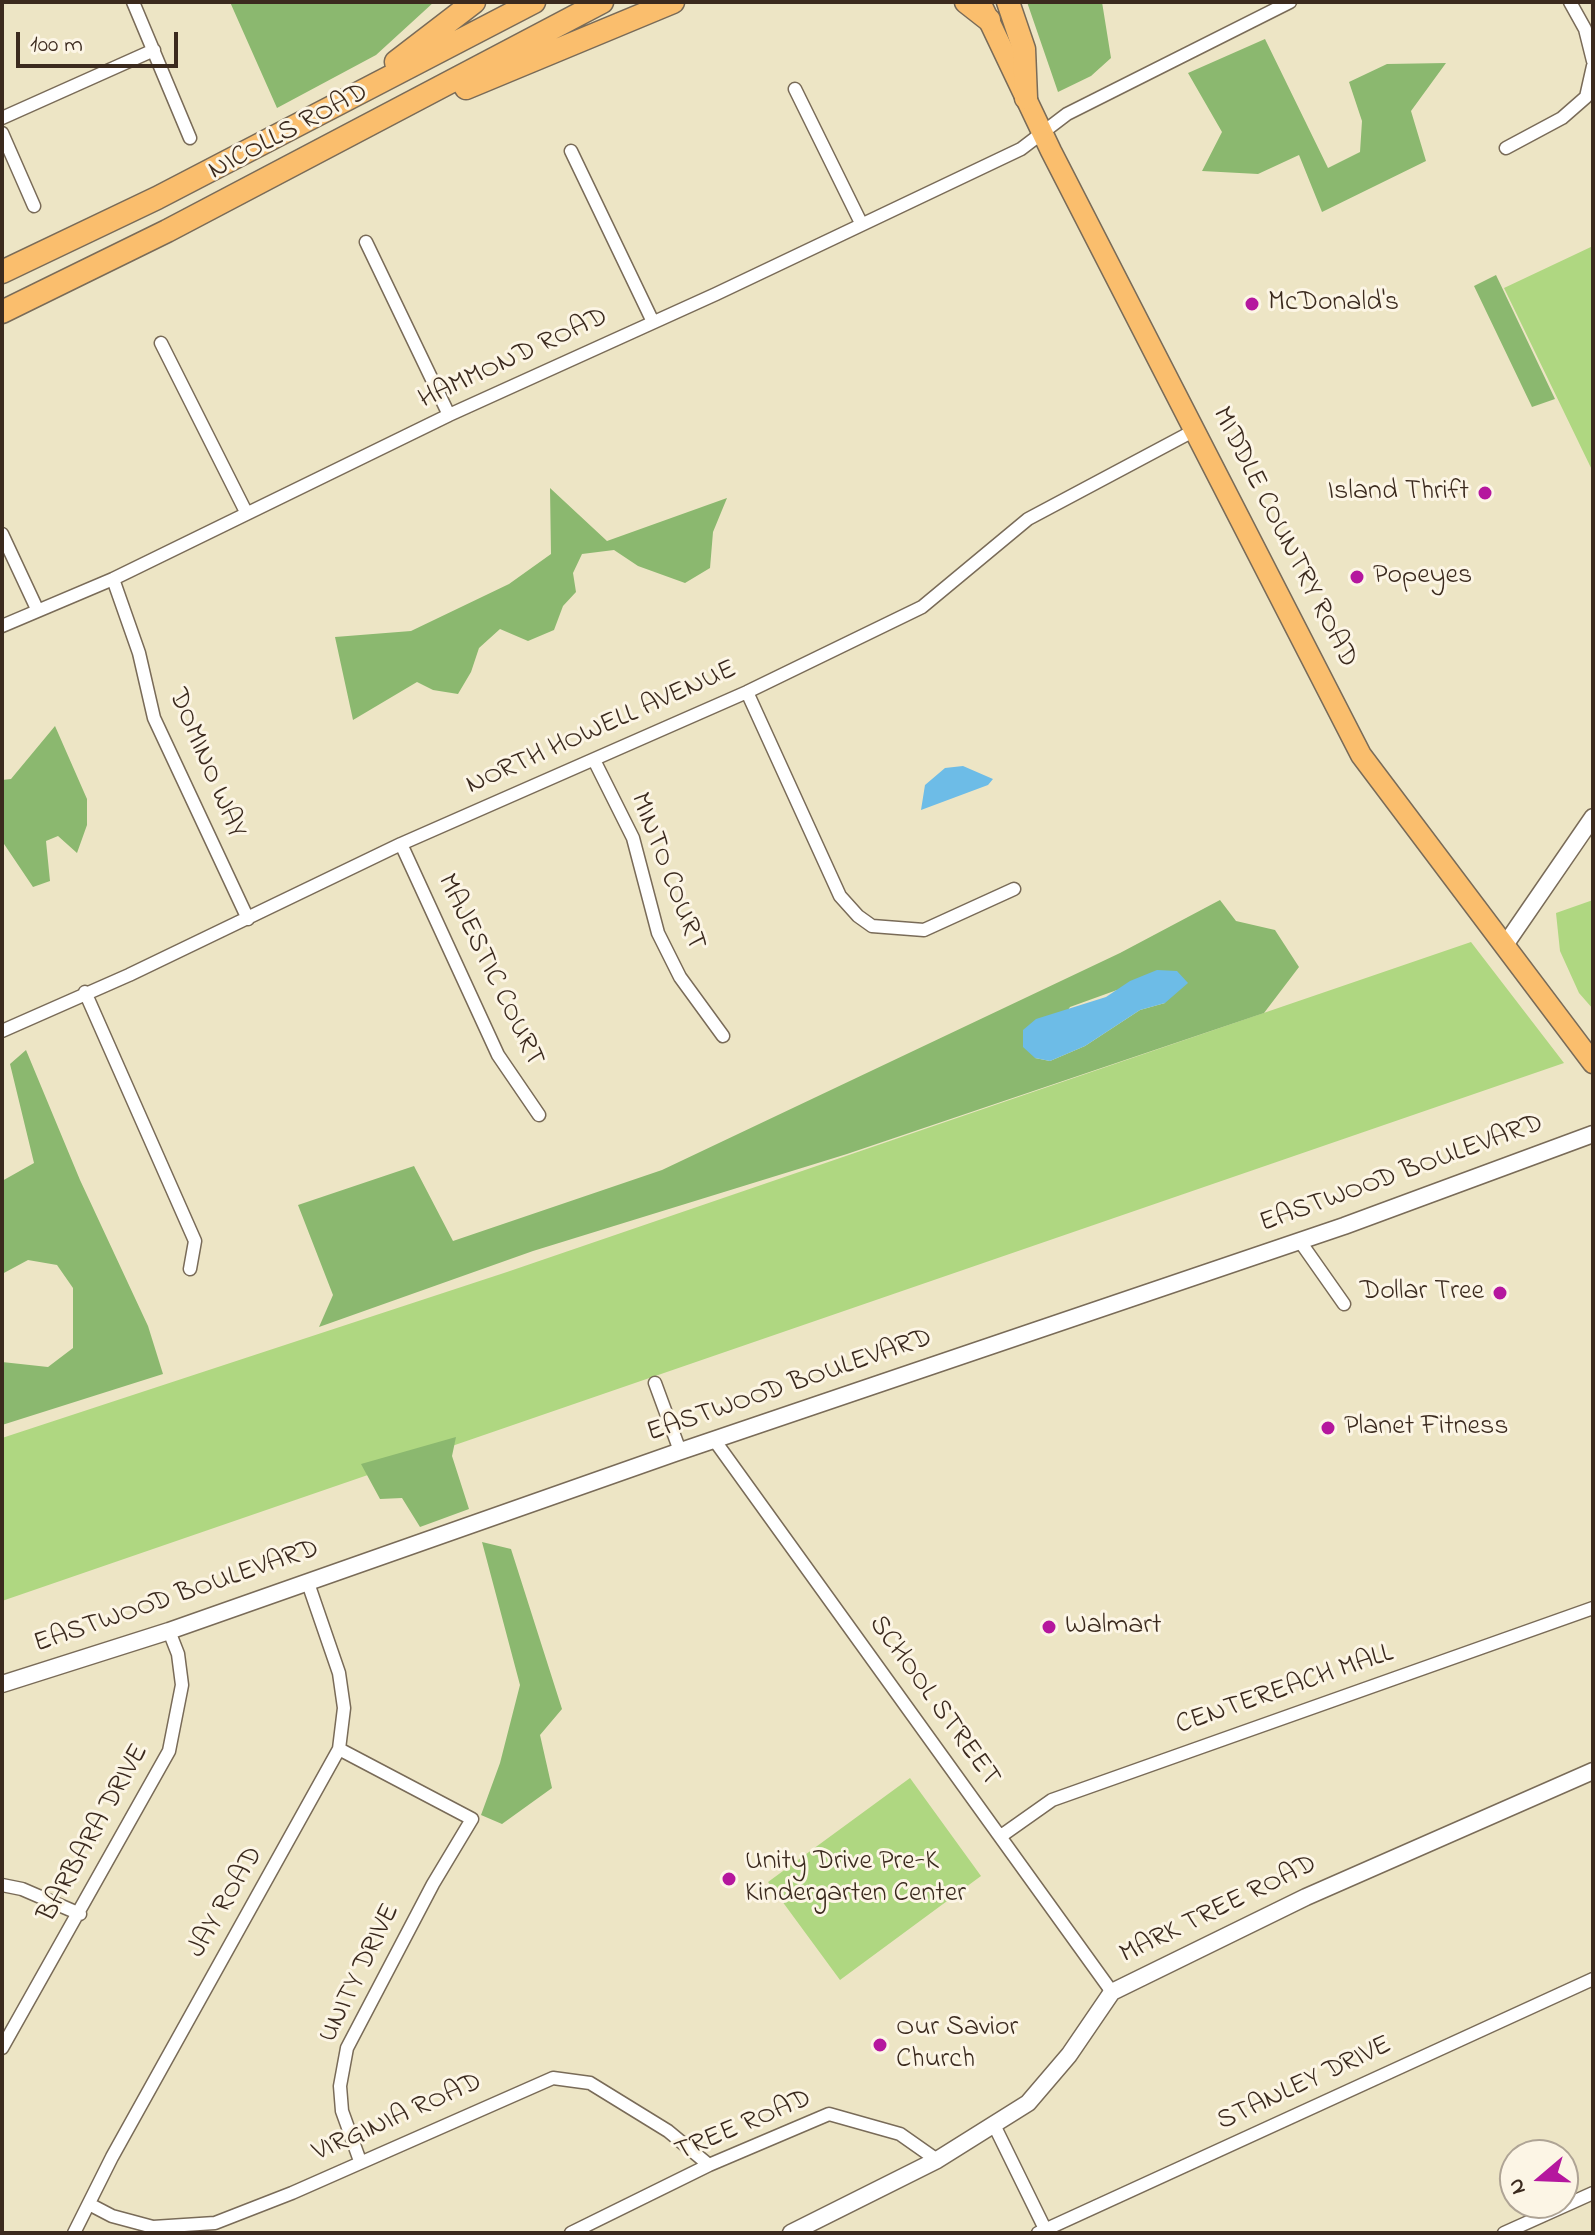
<!DOCTYPE html>
<html>
<head>
<meta charset="utf-8">
<style>
  body { margin:0 }
  #map { position:relative; width:1595px; height:2235px; overflow:hidden; background:#ede5c5; font-family:"Indie Flower",sans-serif }
  canvas { display:block }
  .frame { position:absolute; inset:0; border:4px solid #3b2a1e; pointer-events:none }
  .north { position:absolute; left:1499px; top:2139px; width:80px; height:80px; box-sizing:border-box; background:#fcf5e5; border:2px solid #afa495; border-radius:50%; rotate:251deg; font-size:22px; font-weight:700; line-height:32px; text-align:center; color:#3b2a1e }
  .north::after { content:''; display:block; margin:auto; width:28px; height:36px; background:#b5179e; clip-path:polygon(50% 0,100% 100%,50% 72%,0 100%) }
  .scale { position:absolute; left:16px; top:32px; width:162px; height:36px; box-sizing:border-box; border:4px solid #3b2a1e; border-top:0; padding-left:10px; font-size:24px; line-height:28px; white-space:nowrap; color:#3b2a1e; -webkit-text-stroke:6px #fcf5e5; paint-order:stroke }
</style>
</head>
<body>
<div id="map">
<canvas width="1595" height="2235"></canvas>
<div class="frame"></div>
<div class="north">N</div>
<div class="scale">100 m</div>
</div>
<script>
const c = document.querySelector('canvas').getContext('2d');
c.lineJoin = 'round';
function paint(path, color) { c.fillStyle = color; c.fill(path, 'evenodd'); }
const toPath = rows => new Path2D(rows.map(r => 'M' + r).join(''));
function stroke(path, color, width, dash) { c.strokeStyle = color; c.lineWidth = width; c.lineCap = dash ? 'butt' : 'round'; c.setLineDash(dash || []); c.stroke(path); }
function write(font, color, halo, rows, align = 'center') {
  c.font = font + ' "Indie Flower",sans-serif'; c.lineWidth = 6; c.setLineDash([]); c.textBaseline = 'middle'; c.strokeStyle = halo; c.fillStyle = color; for (const [text, x, y, turn = 0] of rows) {
    c.save(); c.translate(x, y); c.rotate((+turn || 0) * Math.PI / 180); c.textAlign = isNaN(turn) ? turn : align; if (halo) c.strokeText(text, 0, 0); c.fillText(text, 0, 0); c.restore();
  }
}
const green = toPath([
  [1593,246,1593,472,1504,288],
  [1593,900,1593,1009,1579,993,1560,951,1556,913],
  [1471,942,1564,1063,2,1601,2,1438,507,1272],
  [910,1778,981,1876,840,1980,768,1882]
]);
const forest = toPath([
  [230,2,434,2,376,55,277,108],
  [1027,2,1102,2,1111,58,1091,76,1058,92],
  [1265,39,1328,168,1360,152,1362,121,1349,82,1387,64,1446,63,1411,111,1426,161,1322,212,1299,155,1258,174,1202,171,1222,132,1188,73],
  [1496,275,1555,399,1532,407,1474,286],
  [550,488,607,541,727,498,713,532,710,568,685,583,638,566,614,550,582,554,573,573,576,592,563,606,554,630,528,641,500,629,479,648,471,672,458,694,433,690,417,682,353,720,335,637,411,631,509,584,551,554],
  [55,726,87,799,87,825,77,853,58,836,46,841,50,881,33,887,2,841,2,780,11,779],
  [1220,900,1236,921,1275,930,1299,967,1264,1013,847,1154,533,1251,319,1327,333,1295,298,1205,414,1166,453,1241,662,1170,1120,953],
  [1117,990,1165,1003,1140,1010,1085,1046,1050,1061,1035,1058,1070,1007],
  [26,1050,80,1180,148,1326,163,1374,2,1425,2,1362,48,1367,73,1348,73,1288,57,1265,28,1260,2,1274,2,1181,34,1163,10,1064],
  [456,1437,452,1456,469,1509,420,1527,402,1498,380,1499,361,1464],
  [482,1542,511,1549,562,1709,540,1735,552,1788,502,1824,481,1815,500,1763,520,1685]
]);
const water = toPath([
  [963,766,993,779,988,785,921,810,925,785,945,768],
  [1157,970,1177,971,1188,983,1165,1003,1140,1010,1085,1046,1050,1061,1035,1058,1023,1047,1023,1030,1036,1019,1106,997,1130,981]
]);
const minor = toPath([
  [133,2,190,138],
  [1570,2,1585,29,1593,61],
  [795,89,861,223],
  [2,118,154,50],
  [2,133,34,206],
  [1506,148,1562,118,1586,97,1593,66],
  [571,151,653,322],
  [366,242,449,415],
  [161,343,246,512],
  [2,534,37,609],
  [113,579,139,653,154,718,248,919],
  [2,626,113,579,449,415,716,294,1021,149,1067,114,1290,2],
  [747,692,840,896,858,916,872,926,924,930,1014,889],
  [595,762,633,838,658,933,680,977,723,1036],
  [401,844,498,1055,539,1115],
  [85,992,195,1241,190,1269],
  [2,1031,129,975,401,844,747,692,922,607,1028,519,1197,429],
  [1299,1240,1344,1304],
  [655,1383,680,1451],
  [715,1441,1112,1992],
  [339,1749,472,1819,433,1884,347,2048,340,2086,342,2111,360,2161],
  [1001,1836,1052,1800,1593,1608],
  [2,1885,22,1889,80,1914],
  [2,2048,169,1751,182,1685,178,1654,169,1631],
  [995,2127,1047,2233],
  [89,2204,112,2216,153,2227,215,2223,292,2193,553,2078,590,2083,668,2131,709,2165],
  [74,2233,112,2157,339,1749,344,1708,339,1673,308,1583],
  [571,2233,709,2165,829,2114,900,2134,937,2160],
  [1038,2233,1593,1979],
  [1504,2233,1593,2193]
]);
const tertiary = toPath([
  [1505,945,1593,817],
  [2,1684,169,1631,675,1453,1344,1226,1593,1134],
  [791,2233,937,2160,1028,2103,1069,2055,1112,1992,1306,1897,1593,1771]
]);
const primary = toPath([
  [982,6,1051,151,1361,755,1593,1063]
]);
const trunk = toPath([
  [966,2,989,20],
  [1008,2,1024,49,1026,98],
  [396,62,474,2],
  [466,88,673,2],
  [2,272,157,198,534,2],
  [2,312,167,231,602,2]
]);
const markers = [
  [1252,304,8,"#b5179e"],
  [1485,493,8,"#b5179e"],
  [1357,577,8,"#b5179e"],
  [1500,1293,8,"#b5179e"],
  [1328,1428,8,"#b5179e"],
  [1049,1627,8,"#b5179e"],
  [729,1879,8,"#b5179e"],
  [880,2045,8,"#b5179e"]
];
const streetNames = [
  ["NICOLLS ROAD",289,133,-28],
  ["HAMMOND ROAD",514,360,-25],
  ["MIDDLE COUNTRY ROAD",1283,538,63],
  ["NORTH HOWELL AVENUE",602,729,-24],
  ["DOMINO WAY",205,764,67],
  ["MINTO COURT",666,872,69],
  ["MAJESTIC COURT",489,971,64],
  ["EASTWOOD BOULEVARD",1402,1175,-20],
  ["EASTWOOD BOULEVARD",790,1387,-19],
  ["EASTWOOD BOULEVARD",177,1598,-19],
  ["CENTEREACH MALL",1285,1691,-19],
  ["SCHOOL STREET",933,1702,54],
  ["BARBARA DRIVE",95,1834,-61],
  ["JAY ROAD",227,1903,-60],
  ["MARK TREE ROAD",1219,1911,-26],
  ["UNITY DRIVE",361,1974,-64],
  ["STANLEY DRIVE",1305,2085,-25],
  ["VIRGINIA ROAD",398,2119,-24],
  ["TREE ROAD",744,2127,-23]
];
const poiNames = [
  ["McDonald's",1268,304],
  ["Island Thrift",1469,493,"right"],
  ["Popeyes",1373,577],
  ["Dollar Tree",1484,1293,"right"],
  ["Planet Fitness",1344,1428],
  ["Walmart",1065,1627],
  ["Unity Drive Pre-K",745,1863],
  ["Kindergarten Center",745,1895],
  ["Our Savior",896,2029],
  ["Church",896,2061]
];
paint(green, '#afd781');
paint(forest, '#8bb86f');
paint(water, '#6dbce7');
stroke(minor, '#796b58', 15);
stroke(tertiary, '#796b58', 19);
stroke(primary, '#796b58', 23);
stroke(trunk, '#796b58', 25);
stroke(minor, '#fff', 12);
stroke(tertiary, '#fff', 16);
stroke(primary, '#fabe6d', 20);
stroke(trunk, '#fabe6d', 22);
for (const [x, y, r, color] of markers) { const dot = new Path2D(); dot.arc(x, y, r, 0, 2 * Math.PI); c.fillStyle = color; c.fill(dot); stroke(dot, '#fcf5e5', 3); }
write('28px', '#3b2a1e', '#fcf5e5', streetNames);
write('28px', '#3b2a1e', '#fcf5e5', poiNames, 'left');
</script>
</body>
</html>
